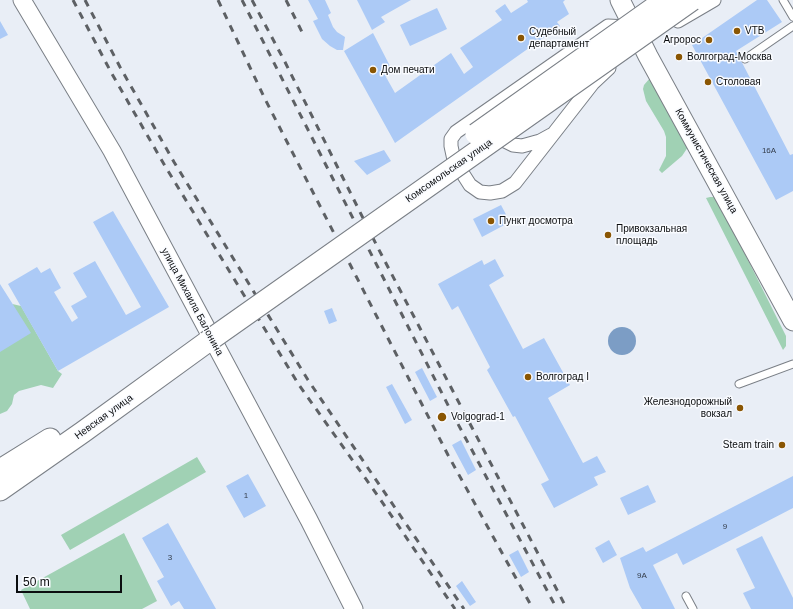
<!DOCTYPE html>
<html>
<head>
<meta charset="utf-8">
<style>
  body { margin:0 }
  #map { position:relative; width:793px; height:609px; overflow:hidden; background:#e9eef6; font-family:Arial,sans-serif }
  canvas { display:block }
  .scale { position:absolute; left:16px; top:575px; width:106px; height:18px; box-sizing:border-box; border:2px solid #0b0d0f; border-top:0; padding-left:5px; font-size:12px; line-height:14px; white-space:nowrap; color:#0b0d0f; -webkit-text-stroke:3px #f9fbff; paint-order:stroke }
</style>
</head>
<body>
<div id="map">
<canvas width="793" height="609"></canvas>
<div class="scale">50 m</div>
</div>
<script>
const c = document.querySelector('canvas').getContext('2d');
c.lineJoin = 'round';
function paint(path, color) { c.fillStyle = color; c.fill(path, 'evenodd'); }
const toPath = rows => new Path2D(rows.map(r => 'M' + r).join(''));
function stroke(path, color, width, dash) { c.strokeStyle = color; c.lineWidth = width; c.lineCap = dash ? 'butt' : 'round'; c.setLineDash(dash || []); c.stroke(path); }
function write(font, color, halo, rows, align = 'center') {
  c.font = font + ' Arial,sans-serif'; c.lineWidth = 3; c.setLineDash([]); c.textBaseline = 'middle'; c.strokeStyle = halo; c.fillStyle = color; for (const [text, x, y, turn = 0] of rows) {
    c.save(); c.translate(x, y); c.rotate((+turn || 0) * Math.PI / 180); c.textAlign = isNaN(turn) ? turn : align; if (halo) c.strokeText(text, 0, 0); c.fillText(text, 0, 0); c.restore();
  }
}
const green = toPath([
  [650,78,688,147,682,156,662,173,659,170,666,156,666,137,664,131,646,101,643,89,644,85],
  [710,197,715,197,718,200,786,336,786,346,783,350,706,198],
  [8,303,21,306,58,371,62,374,53,388,41,385,19,391,14,395,12,404,7,411,0,414,0,305],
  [197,457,206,472,70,550,61,535],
  [124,533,157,601,142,609,30,609,21,590]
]);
const water = toPath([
  '608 341a14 14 0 1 1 28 0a14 14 0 1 1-28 0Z'
]);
const building = toPath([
  [308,0,325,0,331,13,328,15,333,27,337,32,345,37,343,50,337,50,330,46,322,39,313,21,318,19],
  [357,0,411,0,381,17,385,22,372,30],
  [527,0,565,0,563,2,569,14,557,22,560,26,395,143,344,51,373,33,393,72,386,77,395,93,451,53,464,74,473,67,460,48,502,20,495,11,505,4,511,13,528,2],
  [757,0,767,0,782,22,736,51,790,155,793,154,793,191,776,200,692,45],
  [437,8,447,29,410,46,400,25],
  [0,21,8,35,0,39],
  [384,150,391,161,367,175,354,161],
  [501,205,510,222,482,237,473,219],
  [113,211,169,307,58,371,8,284,37,267,41,273,50,268,61,288,54,292,72,322,78,318,71,306,87,297,73,273,95,261,126,315,141,307,93,222],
  [495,259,504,276,489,285,523,349,544,338,570,385,548,398,583,463,597,456,606,472,594,477,598,485,554,508,541,484,549,480,515,416,513,417,487,370,490,367,458,306,452,310,438,284,482,260,484,265],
  [0,284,31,333,0,352],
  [332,308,337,321,329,324,324,311],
  [422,368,437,397,430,401,415,372],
  [392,384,412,420,405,424,386,387],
  [461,440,476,470,468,475,452,445],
  [248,474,266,506,244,518,226,486],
  [793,476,793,508,683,565,677,553,653,565,675,609,642,609,630,588,620,558,643,547,646,552],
  [648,485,656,502,628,515,620,498],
  [168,523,216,609,184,609,179,601,171,606,157,581,164,577,142,538],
  [762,536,793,598,793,609,751,609,743,593,755,588,736,549],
  [609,540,617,555,603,563,595,548],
  [518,550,529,572,521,577,509,555],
  [462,581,476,602,470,606,456,586]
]);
const service = toPath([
  [783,0,793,17],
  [745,59,793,26],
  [739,384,793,364],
  [686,596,693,609]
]);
const minor = toPath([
  [678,21,714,0],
  [609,68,593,83,515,183,502,191,490,193,480,192,470,185,454,160,451,146,451,139,456,132,608,26,627,27],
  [496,131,503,140,513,145,522,146,540,141,551,135]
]);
const tertiary = toPath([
  [22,0,112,151,309,520,354,609]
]);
const secondary = toPath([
  [620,0,648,56,793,321]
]);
const primary = toPath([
  [0,470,50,439],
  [0,490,83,432,207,342]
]);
const rail = toPath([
  [73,0,112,74,165,166,299,385,378,496,455,609],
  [85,0,120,67,174,162,308,380,464,609],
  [218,0,265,99,448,455,533,609],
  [242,0,451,411,557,609],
  [252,0,285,62,378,248,567,609],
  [286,0,303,34]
]);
const primaryBridge = toPath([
  [476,134,665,0],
  [207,342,692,0]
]);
const markers = [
  [737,31,4,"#8a5603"],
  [521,38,4,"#8a5603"],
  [709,40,4,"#8a5603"],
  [679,57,4,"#8a5603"],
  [373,70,4,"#8a5603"],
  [708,82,4,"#8a5603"],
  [491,221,4,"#8a5603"],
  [608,235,4,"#8a5603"],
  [528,377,4,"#8a5603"],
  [740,408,4,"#8a5603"],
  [442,417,5,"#8a5603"],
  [782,445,4,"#8a5603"]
];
const numberNames = [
  ["16А",769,151],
  ["1",246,496],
  ["9",725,527],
  ["3",170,558],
  ["9А",642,576]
];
const poiNames = [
  ["VTB",745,31],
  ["Судебный",529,32],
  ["департамент",529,44],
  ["Агророс",701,40,"right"],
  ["Волгоград-Москва",687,57],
  ["Дом печати",381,70],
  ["Столовая",716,82],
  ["Пункт досмотра",499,221],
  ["Привокзальная",616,229],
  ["площадь",616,241],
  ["Волгоград I",536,377],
  ["Железнодорожный",732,402,"right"],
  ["вокзал",732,414,"right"],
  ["Volgograd-1",451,417],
  ["Steam train",774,445,"right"]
];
const streetNames = [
  ["Коммунистическая улица",706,161,61],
  ["Комсомольская улица",449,171,-35],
  ["улица Михаила Балонина",192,302,62],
  ["Невская улица",104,417,-36]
];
paint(green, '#a0d1b4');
paint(water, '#7c9dc5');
paint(building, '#accaf6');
stroke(service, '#7a7f86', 9);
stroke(minor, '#7a7f86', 15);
stroke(tertiary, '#7a7f86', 19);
stroke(secondary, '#7a7f86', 21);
stroke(primary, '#7a7f86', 23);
stroke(service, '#fff', 7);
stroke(minor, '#fff', 13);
stroke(tertiary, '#fff', 17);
stroke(secondary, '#fff', 19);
stroke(primary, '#fff', 21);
stroke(rail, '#5d6064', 3, [7, 7]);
stroke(primaryBridge, '#7a7f86', 23, []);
stroke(primaryBridge, '#fff', 21);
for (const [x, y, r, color] of markers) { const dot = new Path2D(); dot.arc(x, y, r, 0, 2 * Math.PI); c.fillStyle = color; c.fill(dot); stroke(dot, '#f9fbff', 1.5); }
write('8px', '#333c49', null, numberNames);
write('10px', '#0b0d0f', '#f9fbff', poiNames, 'left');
write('10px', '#0b0d0f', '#f9fbff', streetNames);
</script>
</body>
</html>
